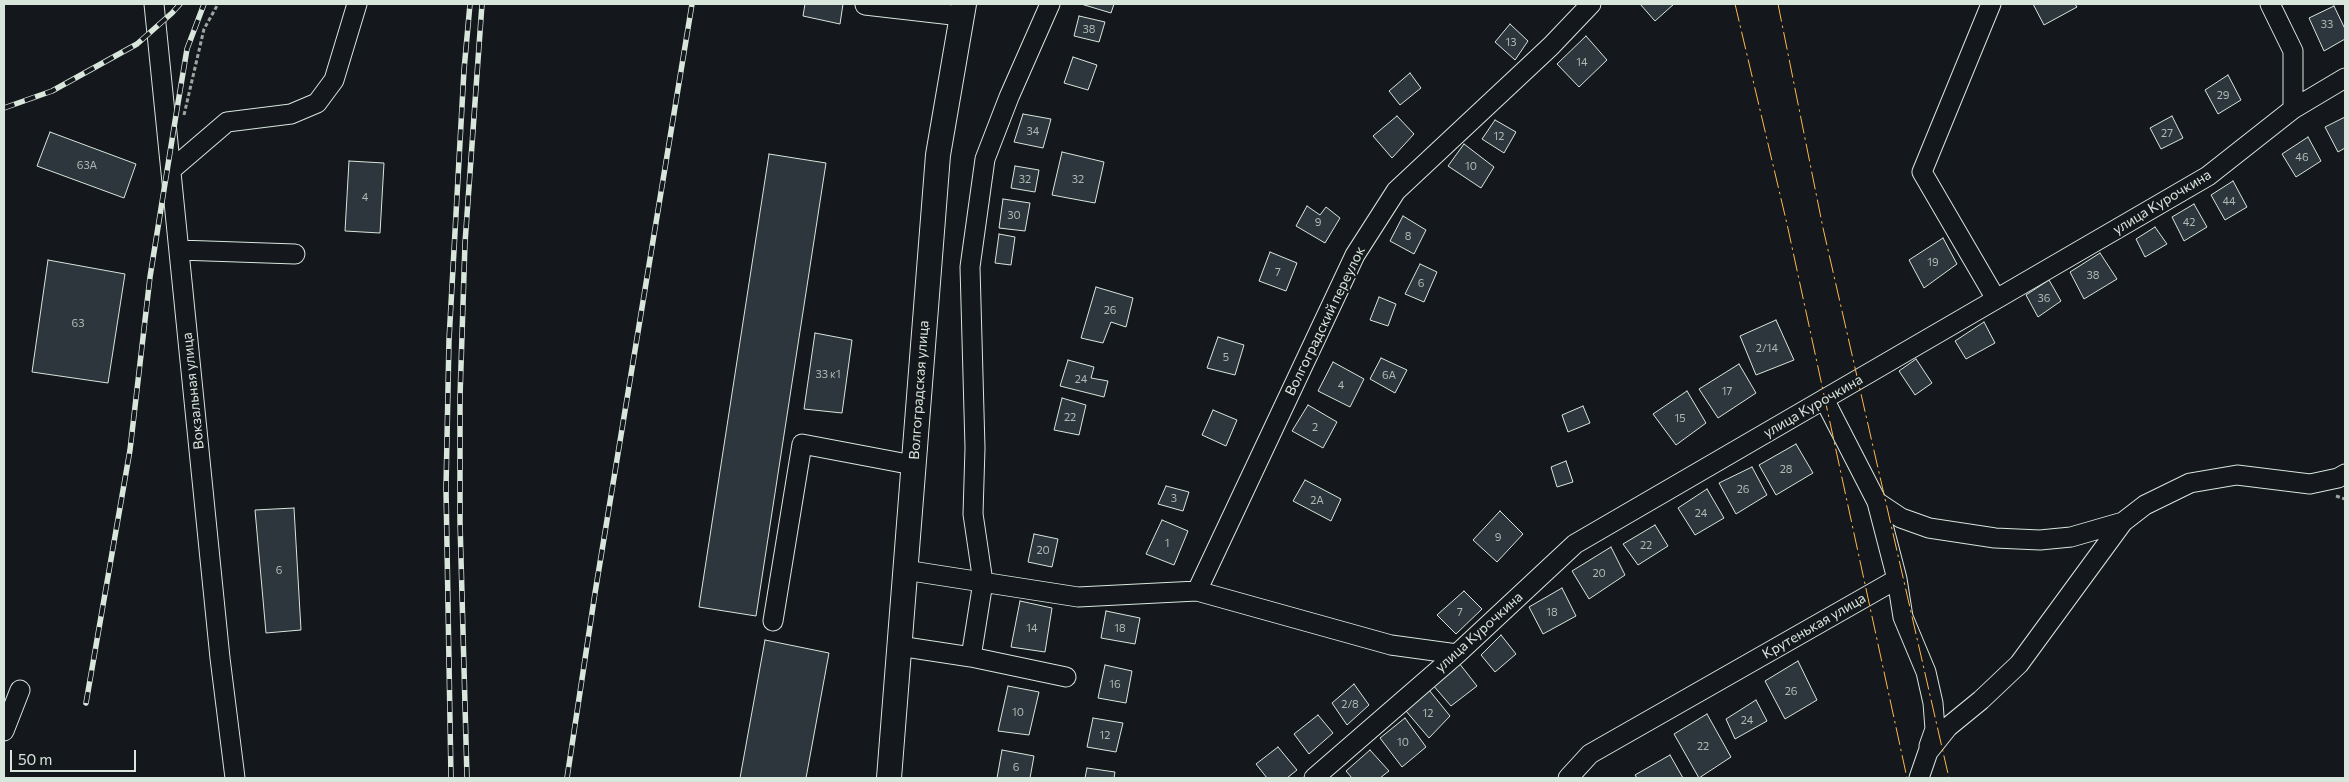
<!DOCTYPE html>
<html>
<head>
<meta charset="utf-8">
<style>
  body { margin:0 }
  #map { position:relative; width:2349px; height:782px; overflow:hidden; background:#14181c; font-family:Commissioner,sans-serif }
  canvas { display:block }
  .frame { position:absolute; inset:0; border:5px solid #d8e6dc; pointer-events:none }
  .scale { position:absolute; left:10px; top:750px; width:126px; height:22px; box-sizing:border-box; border:2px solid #d8e6dc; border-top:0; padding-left:6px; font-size:15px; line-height:18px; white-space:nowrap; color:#d8e6dc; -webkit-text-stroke:4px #14181c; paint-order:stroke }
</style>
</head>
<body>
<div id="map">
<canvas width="2349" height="782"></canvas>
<div class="frame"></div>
<div class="scale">50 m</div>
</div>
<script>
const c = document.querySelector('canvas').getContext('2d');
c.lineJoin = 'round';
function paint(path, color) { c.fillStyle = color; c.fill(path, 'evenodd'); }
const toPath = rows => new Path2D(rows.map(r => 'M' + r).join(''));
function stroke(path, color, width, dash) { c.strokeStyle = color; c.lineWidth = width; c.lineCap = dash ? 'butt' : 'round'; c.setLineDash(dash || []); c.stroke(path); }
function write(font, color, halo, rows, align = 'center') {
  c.font = font + ' Commissioner,sans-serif'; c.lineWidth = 4; c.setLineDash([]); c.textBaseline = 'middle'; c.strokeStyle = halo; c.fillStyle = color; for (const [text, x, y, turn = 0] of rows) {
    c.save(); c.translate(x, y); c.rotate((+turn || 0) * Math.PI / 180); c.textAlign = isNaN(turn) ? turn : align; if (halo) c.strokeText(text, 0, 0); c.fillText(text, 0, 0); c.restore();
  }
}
const building = toPath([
  [805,4,843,4,840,24,803,16,805,4],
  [1081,4,1114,4,1111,13,1081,4],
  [1640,4,1674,4,1655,21,1640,4],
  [2033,4,2075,4,2077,7,2044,25,2033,4],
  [2334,6,2345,29,2345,39,2324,51,2309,18,2334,6],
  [1079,16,1105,22,1099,42,1074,36,1079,16],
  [1510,24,1528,41,1515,60,1495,42,1510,24],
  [1586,36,1607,60,1579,87,1557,64,1586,36],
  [1073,57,1097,65,1088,90,1064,83,1073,57],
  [1410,73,1421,88,1400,105,1389,91,1410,73],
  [2228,75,2241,100,2218,114,2205,90,2228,75],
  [1023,114,1051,119,1043,148,1014,142,1023,114],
  [1397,116,1414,134,1392,158,1373,136,1397,116],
  [2172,116,2183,138,2161,149,2150,128,2172,116],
  [2345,117,2345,148,2338,152,2325,127,2345,117],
  [1495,120,1516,132,1504,153,1482,139,1495,120],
  [50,132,136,164,124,198,37,166,50,132],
  [2308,137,2321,161,2296,177,2282,154,2308,137],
  [1464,144,1494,167,1481,188,1448,166,1464,144],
  [1062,152,1104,162,1095,203,1052,195,1062,152],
  [769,154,826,163,756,616,699,607,769,154],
  [349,161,384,163,380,233,345,231,349,161],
  [1015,166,1039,170,1035,192,1011,188,1015,166],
  [2233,181,2247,207,2225,220,2211,195,2233,181],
  [1003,199,1030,203,1025,231,999,228,1003,199],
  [2194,204,2207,227,2184,241,2172,217,2194,204],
  [1307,206,1320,215,1326,207,1340,218,1325,243,1296,226,1307,206],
  [1403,216,1426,230,1414,254,1390,241,1403,216],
  [2155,227,2167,244,2145,257,2136,239,2155,227],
  [999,234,1015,237,1011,265,995,263,999,234],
  [1943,238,1957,264,1924,288,1909,260,1943,238],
  [1270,252,1297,263,1286,291,1259,281,1270,252],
  [2100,253,2117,279,2084,299,2070,272,2100,253],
  [48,260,125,274,108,383,32,372,48,260],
  [1420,264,1437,272,1424,302,1405,294,1420,264],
  [2049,280,2061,301,2038,317,2026,295,2049,280],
  [1096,287,1133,298,1126,327,1111,322,1103,343,1081,338,1096,287],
  [1379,297,1396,304,1388,326,1370,320,1379,297],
  [1776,320,1794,360,1756,375,1740,336,1776,320],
  [1984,322,1995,343,1966,359,1955,341,1984,322],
  [815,333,852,340,842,413,804,409,815,333],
  [1218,337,1244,345,1235,375,1207,368,1218,337],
  [1381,358,1407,370,1395,393,1370,379,1381,358],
  [1916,359,1932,383,1915,395,1899,371,1916,359],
  [1068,360,1094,367,1091,378,1108,381,1104,397,1060,386,1068,360],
  [1333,362,1364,379,1350,407,1318,391,1333,362],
  [1739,364,1756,393,1718,418,1699,389,1739,364],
  [1687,391,1706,423,1676,445,1653,414,1687,391],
  [1062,398,1086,405,1079,435,1054,430,1062,398],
  [1308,405,1337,422,1323,448,1292,431,1308,405],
  [1583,406,1590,423,1568,432,1562,415,1583,406],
  [1213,410,1237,420,1226,446,1202,435,1213,410],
  [1796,444,1813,473,1776,495,1759,465,1796,444],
  [1566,461,1573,482,1557,487,1551,467,1566,461],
  [1752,467,1767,495,1736,514,1719,483,1752,467],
  [1305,480,1341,499,1331,521,1293,501,1305,480],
  [1166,486,1189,492,1183,511,1158,504,1166,486],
  [1707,489,1724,518,1695,535,1678,508,1707,489],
  [294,508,301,630,266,633,255,510,294,508],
  [1500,511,1523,534,1497,562,1473,540,1500,511],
  [1162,520,1188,531,1174,565,1146,554,1162,520],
  [1655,525,1668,546,1638,565,1623,544,1655,525],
  [1034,534,1058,539,1052,567,1028,562,1034,534],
  [1611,547,1625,575,1589,599,1572,571,1611,547],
  [1562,588,1576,616,1543,634,1529,607,1562,588],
  [1464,591,1482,609,1456,634,1437,615,1464,591],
  [1020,601,1052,608,1045,652,1011,647,1020,601],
  [1106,611,1140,618,1135,644,1101,638,1106,611],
  [1501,635,1516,654,1495,672,1481,655,1501,635],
  [765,640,829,653,806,778,740,778,765,640],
  [1798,661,1817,700,1785,719,1765,681,1798,661],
  [1459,663,1477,686,1451,706,1432,684,1459,663],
  [1105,665,1132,671,1126,703,1098,698,1105,665],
  [1354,684,1369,705,1347,725,1332,703,1354,684],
  [1008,686,1039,692,1029,735,998,731,1008,686],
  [1429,690,1450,716,1429,738,1406,711,1429,690],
  [1756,700,1767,721,1735,739,1726,719,1756,700],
  [1707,714,1731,757,1699,778,1674,734,1707,714],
  [1318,715,1333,733,1309,754,1294,734,1318,715],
  [1093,718,1123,723,1116,752,1087,747,1093,718],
  [1405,718,1426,747,1402,767,1380,738,1405,718],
  [1278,747,1297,770,1287,778,1267,778,1256,764,1278,747],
  [1002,750,1034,756,1030,778,997,778,1002,750],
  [1370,750,1389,771,1380,778,1352,778,1346,771,1370,750],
  [1670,755,1683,778,1637,778,1635,775,1670,755],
  [1087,768,1115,772,1114,778,1085,778,1087,768]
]);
const path = toPath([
  [184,115,204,29,218,4],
  [2336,496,2345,499]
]);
const minor = toPath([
  [154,4,220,658,235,778],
  [1991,4,1922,172,1996,299],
  [2270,4,2293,51,2293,109],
  [865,5,961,16],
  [171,170,227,122,291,114,317,103,334,80,357,4],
  [179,250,295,254],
  [1877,502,1901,518,1929,528,1995,538,2040,540,2071,537,2123,522],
  [905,570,1078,597,1197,591,1391,645,1457,654],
  [1897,579,1903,617,1926,672,1933,703,1935,729,1929,746],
  [1197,591,1355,255,1396,191,1551,46,1591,4],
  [773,621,802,444,913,465],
  [899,646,971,657,1066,677],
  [971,657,983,582,973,514,975,448,970,267,985,159,1009,97,1050,4],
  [4,731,20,690],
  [1314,778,1457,654,1575,544,2208,176,2293,109,2345,78],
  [1568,778,1590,754,1897,579,1877,502,1824,399],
  [1919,778,1928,752,1948,727,1981,700,2019,664,2123,522,2145,505,2190,483,2237,475,2310,484,2338,478,2345,474]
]);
const major = toPath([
  [889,778,938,155,964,4]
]);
const rail = toPath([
  [4,108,52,91,137,44,172,13,180,4],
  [86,703,130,450,150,277,176,115,187,49,204,4],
  [451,778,446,488,449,340,464,70,470,4],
  [467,778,460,522,460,397,465,243,482,4],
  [567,778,595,593,692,4]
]);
const power = toPath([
  [1735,4,1787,224,1907,778],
  [1778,4,1823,228,1949,778]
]);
const numberNames = [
  ["33",2327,24],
  ["38",1089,29],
  ["13",1511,42],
  ["14",1582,62],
  ["29",2223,95],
  ["34",1033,131],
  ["27",2167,133],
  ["12",1499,136],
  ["46",2302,157],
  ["63А",87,165],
  ["10",1471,166],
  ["32",1025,179],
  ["32",1078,179],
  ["4",365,197],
  ["44",2229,201],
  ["30",1014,215],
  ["9",1318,222],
  ["42",2189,222],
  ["8",1408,236],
  ["19",1933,262],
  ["7",1278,272],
  ["38",2093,275],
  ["6",1421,283],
  ["36",2044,298],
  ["26",1110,310],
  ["63",78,323],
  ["2/14",1767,348],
  ["5",1226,357],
  ["33 к1",828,374],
  ["6А",1389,375],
  ["24",1081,379],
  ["4",1341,385],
  ["17",1727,391],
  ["22",1070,417],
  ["15",1680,418],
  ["2",1315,427],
  ["28",1786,469],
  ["26",1743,489],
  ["3",1174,498],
  ["2А",1317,500],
  ["24",1701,513],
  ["9",1498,537],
  ["1",1167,543],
  ["22",1646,545],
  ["20",1043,550],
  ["6",279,570],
  ["20",1599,573],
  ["7",1460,612],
  ["18",1552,612],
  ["14",1032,628],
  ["18",1120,628],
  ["16",1115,684],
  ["26",1791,691],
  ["2/8",1350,704],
  ["10",1018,712],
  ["12",1428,713],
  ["24",1747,720],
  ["12",1105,735],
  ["10",1403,742],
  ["22",1703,746],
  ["6",1016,767]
];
const streetNames = [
  ["улица Курочкина",2162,202,-31],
  ["Волгоградский переулок",1325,321,-64],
  ["Волгоградская улица",919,390,-86],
  ["Вокзальная улица",193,391,-96],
  ["улица Курочкина",1813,406,-30],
  ["Крутенькая улица",1814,626,-30],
  ["улица Курочкина",1479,632,-42]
];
paint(building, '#2c363c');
stroke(building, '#d8e6dc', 1);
stroke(minor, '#d8e6dc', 21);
stroke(major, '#d8e6dc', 26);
stroke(path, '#9da8a2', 3, [4, 2.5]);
stroke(minor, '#14181c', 19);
stroke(major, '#14181c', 24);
stroke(rail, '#d8e6dc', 5.5);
stroke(rail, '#14181c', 4, [11]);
stroke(power, '#ffb74d', 1, [18, 4, 2.5, 4]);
write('11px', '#adbab4', null, numberNames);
write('14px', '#d8e6dc', '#14181c', streetNames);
</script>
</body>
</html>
